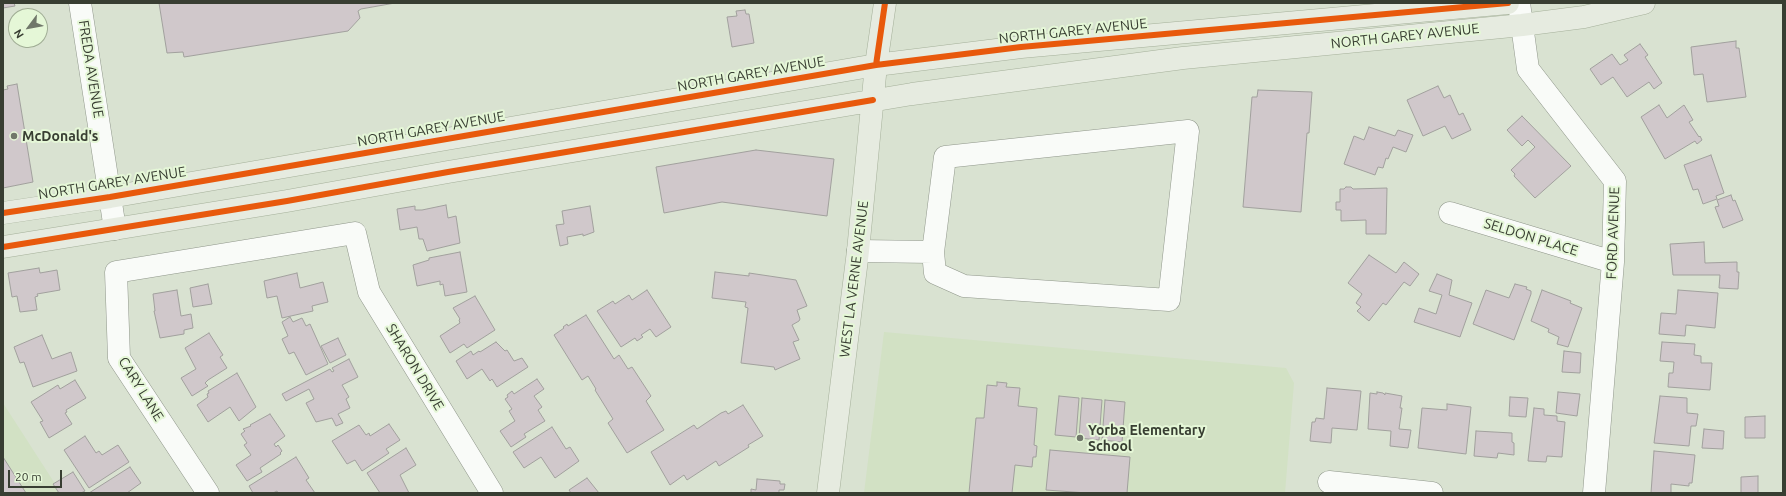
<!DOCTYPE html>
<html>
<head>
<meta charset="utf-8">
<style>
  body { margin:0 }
  #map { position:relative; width:1786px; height:496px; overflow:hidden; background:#d9e2d1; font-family:Ubuntu,sans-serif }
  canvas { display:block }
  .frame { position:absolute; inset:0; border:4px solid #383e32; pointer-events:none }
  .north { position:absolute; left:8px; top:8px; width:40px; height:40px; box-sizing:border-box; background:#e5f7d7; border:1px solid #a0ad95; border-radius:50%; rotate:238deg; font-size:11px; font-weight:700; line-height:16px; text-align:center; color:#383e32 }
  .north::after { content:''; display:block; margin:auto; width:14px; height:18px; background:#70776a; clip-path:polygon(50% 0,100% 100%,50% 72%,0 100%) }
  .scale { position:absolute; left:8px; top:470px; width:54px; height:18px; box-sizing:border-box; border:2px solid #383e32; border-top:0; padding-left:5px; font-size:12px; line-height:14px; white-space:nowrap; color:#383e32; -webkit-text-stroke:3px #e5f7d7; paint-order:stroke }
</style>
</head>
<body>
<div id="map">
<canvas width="1786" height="496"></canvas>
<div class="frame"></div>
<div class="north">N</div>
<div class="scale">20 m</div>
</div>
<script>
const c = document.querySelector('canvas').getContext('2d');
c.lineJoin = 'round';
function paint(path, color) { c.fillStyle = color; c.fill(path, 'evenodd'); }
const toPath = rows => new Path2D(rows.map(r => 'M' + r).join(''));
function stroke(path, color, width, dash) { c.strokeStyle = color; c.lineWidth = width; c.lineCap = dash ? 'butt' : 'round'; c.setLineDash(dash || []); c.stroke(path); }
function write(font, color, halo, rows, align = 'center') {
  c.font = font + ' Ubuntu,sans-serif'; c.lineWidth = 4; c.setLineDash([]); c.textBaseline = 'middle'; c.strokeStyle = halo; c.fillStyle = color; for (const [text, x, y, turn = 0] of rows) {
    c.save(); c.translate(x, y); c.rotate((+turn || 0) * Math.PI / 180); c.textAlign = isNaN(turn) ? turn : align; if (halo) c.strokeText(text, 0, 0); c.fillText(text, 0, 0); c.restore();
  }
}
const built = toPath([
  [884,332,1286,368,1294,383,1285,493,864,493],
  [3,403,61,493,3,493]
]);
const building = toPath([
  [3,3,14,3,15,6,3,8,3,3],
  [159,3,395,3,361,9,358,11,360,18,348,31,184,57,183,52,167,53,159,3],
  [745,10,746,14,749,14,754,43,732,47,727,17,737,16,736,11,745,10],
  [1736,41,1736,48,1739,48,1746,97,1707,102,1703,74,1694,75,1691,47,1736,41],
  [1640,44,1648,55,1645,57,1662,83,1654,89,1649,82,1627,97,1613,77,1601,85,1590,69,1612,54,1620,65,1628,60,1624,55,1640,44],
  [17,84,33,182,3,188,3,90,8,89,7,86,17,84],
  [1438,86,1444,98,1450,95,1459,115,1463,113,1471,130,1452,139,1445,126,1423,136,1407,100,1438,86],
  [1258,90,1312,92,1309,133,1307,133,1301,212,1243,207,1252,97,1257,97,1258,90],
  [1659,105,1667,118,1684,105,1693,120,1689,122,1699,137,1700,136,1702,140,1697,144,1695,141,1665,159,1641,117,1659,105],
  [1522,116,1571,166,1535,198,1514,176,1515,174,1511,170,1535,147,1528,140,1522,146,1507,130,1522,116],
  [1369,127,1395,136,1398,130,1413,135,1406,152,1393,147,1388,159,1386,158,1383,168,1378,167,1375,175,1344,164,1354,136,1364,140,1369,127],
  [756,150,834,159,827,216,722,202,664,213,656,167,756,150],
  [1711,155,1724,193,1716,196,1717,199,1703,204,1698,189,1693,190,1684,165,1711,155],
  [1346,187,1351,187,1353,189,1387,188,1386,234,1366,234,1366,220,1341,221,1341,210,1336,210,1336,202,1340,202,1340,189,1344,189,1346,187],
  [1731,195,1733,201,1735,200,1743,220,1723,228,1715,207,1719,206,1717,200,1731,195],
  [446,205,448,218,456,216,460,243,427,251,423,239,419,239,417,227,400,230,397,209,415,206,415,210,422,210,446,205],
  [590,206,594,232,583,236,583,234,567,237,568,244,560,246,556,225,564,224,562,211,590,206],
  [1704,242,1705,263,1737,262,1737,272,1739,272,1738,289,1719,288,1720,275,1673,275,1670,244,1704,242],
  [460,252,467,292,445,296,443,284,440,285,440,281,417,286,413,265,429,260,429,258,460,252],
  [1369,255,1396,273,1404,262,1419,274,1410,286,1404,282,1386,305,1383,303,1369,321,1357,311,1361,307,1356,303,1362,294,1348,283,1369,255],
  [39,268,40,273,57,270,60,290,37,294,38,296,35,297,37,310,20,312,17,296,12,297,8,273,39,268],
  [715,272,749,276,749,273,796,280,807,306,797,310,800,319,799,321,792,325,799,340,793,342,800,359,775,370,774,367,741,363,748,308,745,307,746,302,712,298,715,272],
  [297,273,300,288,323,282,328,302,312,306,313,311,282,318,277,296,267,298,264,281,297,273],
  [1437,274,1452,280,1449,295,1472,303,1460,337,1414,322,1419,308,1436,314,1442,295,1429,291,1437,274],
  [208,284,212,304,193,307,190,288,208,284],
  [1515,284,1527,287,1526,289,1531,291,1531,294,1514,340,1473,324,1486,290,1509,298,1515,284],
  [177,290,181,316,191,314,193,328,184,330,184,334,160,338,154,311,155,311,153,294,177,290],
  [647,290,671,327,656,337,650,329,641,335,643,337,637,341,635,338,621,347,597,311,613,301,615,304,629,295,632,300,647,290],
  [1542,290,1571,301,1570,303,1582,308,1568,347,1557,344,1559,337,1548,332,1549,329,1531,321,1542,290],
  [1678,290,1718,293,1715,328,1686,325,1685,336,1659,334,1661,313,1676,314,1678,290],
  [475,296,495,330,467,348,464,344,450,353,440,336,460,323,459,320,460,319,453,308,475,296],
  [586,315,614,359,619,355,628,369,632,367,651,396,646,401,664,430,627,453,608,423,613,419,595,390,596,389,588,376,582,380,554,335,564,328,563,327,567,324,568,326,586,315],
  [290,317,293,322,302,318,306,326,310,324,328,364,306,375,294,352,289,354,282,339,288,336,282,322,290,317],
  [209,333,223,355,220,357,227,368,208,380,205,383,208,386,192,396,181,378,196,369,185,348,209,333],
  [42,335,52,359,71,352,77,371,33,387,24,362,20,363,14,347,42,335],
  [338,338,346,355,330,363,321,346,338,338],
  [496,342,505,351,507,350,514,361,522,358,528,367,497,387,492,379,490,381,482,369,467,379,456,361,471,351,473,355,479,351,480,352,496,342],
  [1662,342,1695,344,1694,355,1701,356,1701,363,1712,363,1710,390,1668,387,1669,373,1673,373,1674,362,1660,361,1662,342],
  [1564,351,1581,353,1580,373,1562,372,1564,351],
  [349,359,358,377,342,385,349,397,346,399,350,408,338,414,343,423,336,426,332,418,316,422,306,403,314,399,309,389,286,401,282,394,330,369,332,372,334,371,332,368,349,359],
  [237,373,256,407,239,421,230,407,208,422,197,405,208,397,207,394,209,393,208,391,237,373],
  [537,379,544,389,534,396,542,407,538,410,545,421,524,434,526,437,511,447,500,431,515,421,509,411,512,409,505,399,508,397,507,395,512,391,514,394,537,379],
  [75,380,86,398,66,410,67,412,65,413,72,424,49,438,40,422,43,421,31,402,58,385,60,389,75,380],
  [997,382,1007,383,1006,387,1020,388,1018,406,1037,408,1034,445,1037,446,1036,457,1033,457,1032,467,1015,465,1012,493,969,493,976,418,984,418,987,385,997,386,997,382],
  [1327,388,1361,391,1357,430,1332,428,1331,443,1310,441,1312,422,1315,422,1316,418,1324,419,1327,388],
  [1377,392,1383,393,1385,395,1385,393,1402,396,1400,408,1402,408,1399,429,1411,430,1408,448,1390,446,1391,431,1368,429,1370,393,1377,394,1377,392],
  [1558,392,1580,394,1577,416,1556,413,1558,392],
  [1059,396,1079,398,1076,437,1055,435,1059,396],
  [1660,396,1687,398,1687,413,1698,414,1696,426,1691,426,1689,446,1654,443,1660,396],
  [1510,397,1528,398,1526,417,1509,416,1510,397],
  [1082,398,1102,400,1099,440,1079,438,1082,398],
  [1105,400,1125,402,1122,442,1102,440,1105,400],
  [1447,404,1471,407,1466,454,1418,448,1422,408,1447,410,1447,404],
  [743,405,763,436,748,445,749,447,719,466,716,461,687,480,684,475,670,485,651,452,694,425,697,429,721,413,726,411,728,414,743,405],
  [1534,408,1544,409,1544,415,1557,416,1557,421,1565,422,1562,457,1547,456,1546,462,1528,461,1534,408],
  [270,414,285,436,274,444,276,447,278,445,282,451,280,453,281,454,260,468,262,472,247,481,236,465,251,455,244,445,247,443,241,434,245,431,243,429,251,426,250,425,270,414],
  [1765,416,1765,438,1745,438,1745,417,1765,416],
  [389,424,400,440,386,449,389,453,362,471,355,460,347,464,332,441,359,425,366,435,369,433,370,436,389,424],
  [552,427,566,449,570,447,579,461,555,478,541,457,524,468,513,452,552,427],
  [1704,429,1724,431,1723,449,1702,448,1704,429],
  [1476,431,1512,433,1512,442,1514,443,1514,455,1498,453,1497,458,1474,456,1476,431],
  [85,436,96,453,99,451,102,455,118,445,129,462,89,488,64,450,85,436],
  [406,448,416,465,400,475,409,493,380,493,367,473,406,448],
  [1050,450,1130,457,1127,493,1087,493,1046,490,1050,450],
  [1654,451,1695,455,1692,483,1689,483,1689,486,1671,484,1671,493,1651,493,1654,451],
  [3,457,26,493,3,493,3,457],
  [296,457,309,478,306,480,315,493,278,493,277,491,273,493,253,493,249,486,296,457],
  [130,467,141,483,127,493,89,493,130,467],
  [73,472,85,491,81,493,59,493,53,484,73,472],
  [1758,476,1758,493,1741,493,1741,477,1758,476],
  [587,478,599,493,571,493,569,490,587,478],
  [757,479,780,481,780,484,785,484,784,490,779,490,779,493,751,493,751,489,756,490,757,479]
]);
const minor = toPath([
  [80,3,115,229],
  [1519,3,1528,69,1615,181,1613,262,1594,493],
  [1450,213,1613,262],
  [858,251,933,252,935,273,964,286,1169,300,1188,131,945,157,933,252],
  [1329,482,1432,493],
  [208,493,119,358,116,272,355,233,369,292,492,493]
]);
const major = toPath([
  [3,213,110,197,876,65,1021,47,1508,3],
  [3,247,287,201,448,172,912,94,1183,58,1522,25,1584,17,1644,3],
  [828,493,858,251,876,65,885,3]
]);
const cycleway = toPath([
  [876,65,885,3],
  [3,213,110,197,876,65,1021,47,1508,3],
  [3,247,287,201,448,172,873,100]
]);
const markers = [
  [14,136,4,"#70776a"],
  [1080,438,4,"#70776a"]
];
const streetNames = [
  ["NORTH GAREY AVENUE",1073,31,-6],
  ["NORTH GAREY AVENUE",1405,36,-6],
  ["FREDA AVENUE",91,69,81],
  ["NORTH GAREY AVENUE",751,74,-10],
  ["NORTH GAREY AVENUE",431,129,-10],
  ["NORTH GAREY AVENUE",112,183,-9],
  ["FORD AVENUE",1613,233,-88],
  ["SELDON PLACE",1531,237,17],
  ["WEST LA VERNE AVENUE",854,279,-83],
  ["SHARON DRIVE",415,367,59],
  ["CARY LANE",141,389,58]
];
const poiNames = [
  ["McDonald's",22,136],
  ["Yorba Elementary",1088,430],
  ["School",1088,446]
];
paint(built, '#d2e1c4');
paint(building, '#d0c8cb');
stroke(building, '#a1a09d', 1);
stroke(minor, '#8f968a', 23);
stroke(major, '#a5b09a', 23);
stroke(minor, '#f9fbf8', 22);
stroke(major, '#e6ebe0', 22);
stroke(cycleway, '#e8590c', 6);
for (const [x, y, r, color] of markers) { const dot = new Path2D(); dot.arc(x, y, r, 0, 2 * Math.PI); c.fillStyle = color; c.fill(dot); stroke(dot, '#e5f7d7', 1.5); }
write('14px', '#383e32', '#e5f7d7', streetNames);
write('bold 14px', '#383e32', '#e5f7d7', poiNames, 'left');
</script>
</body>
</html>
